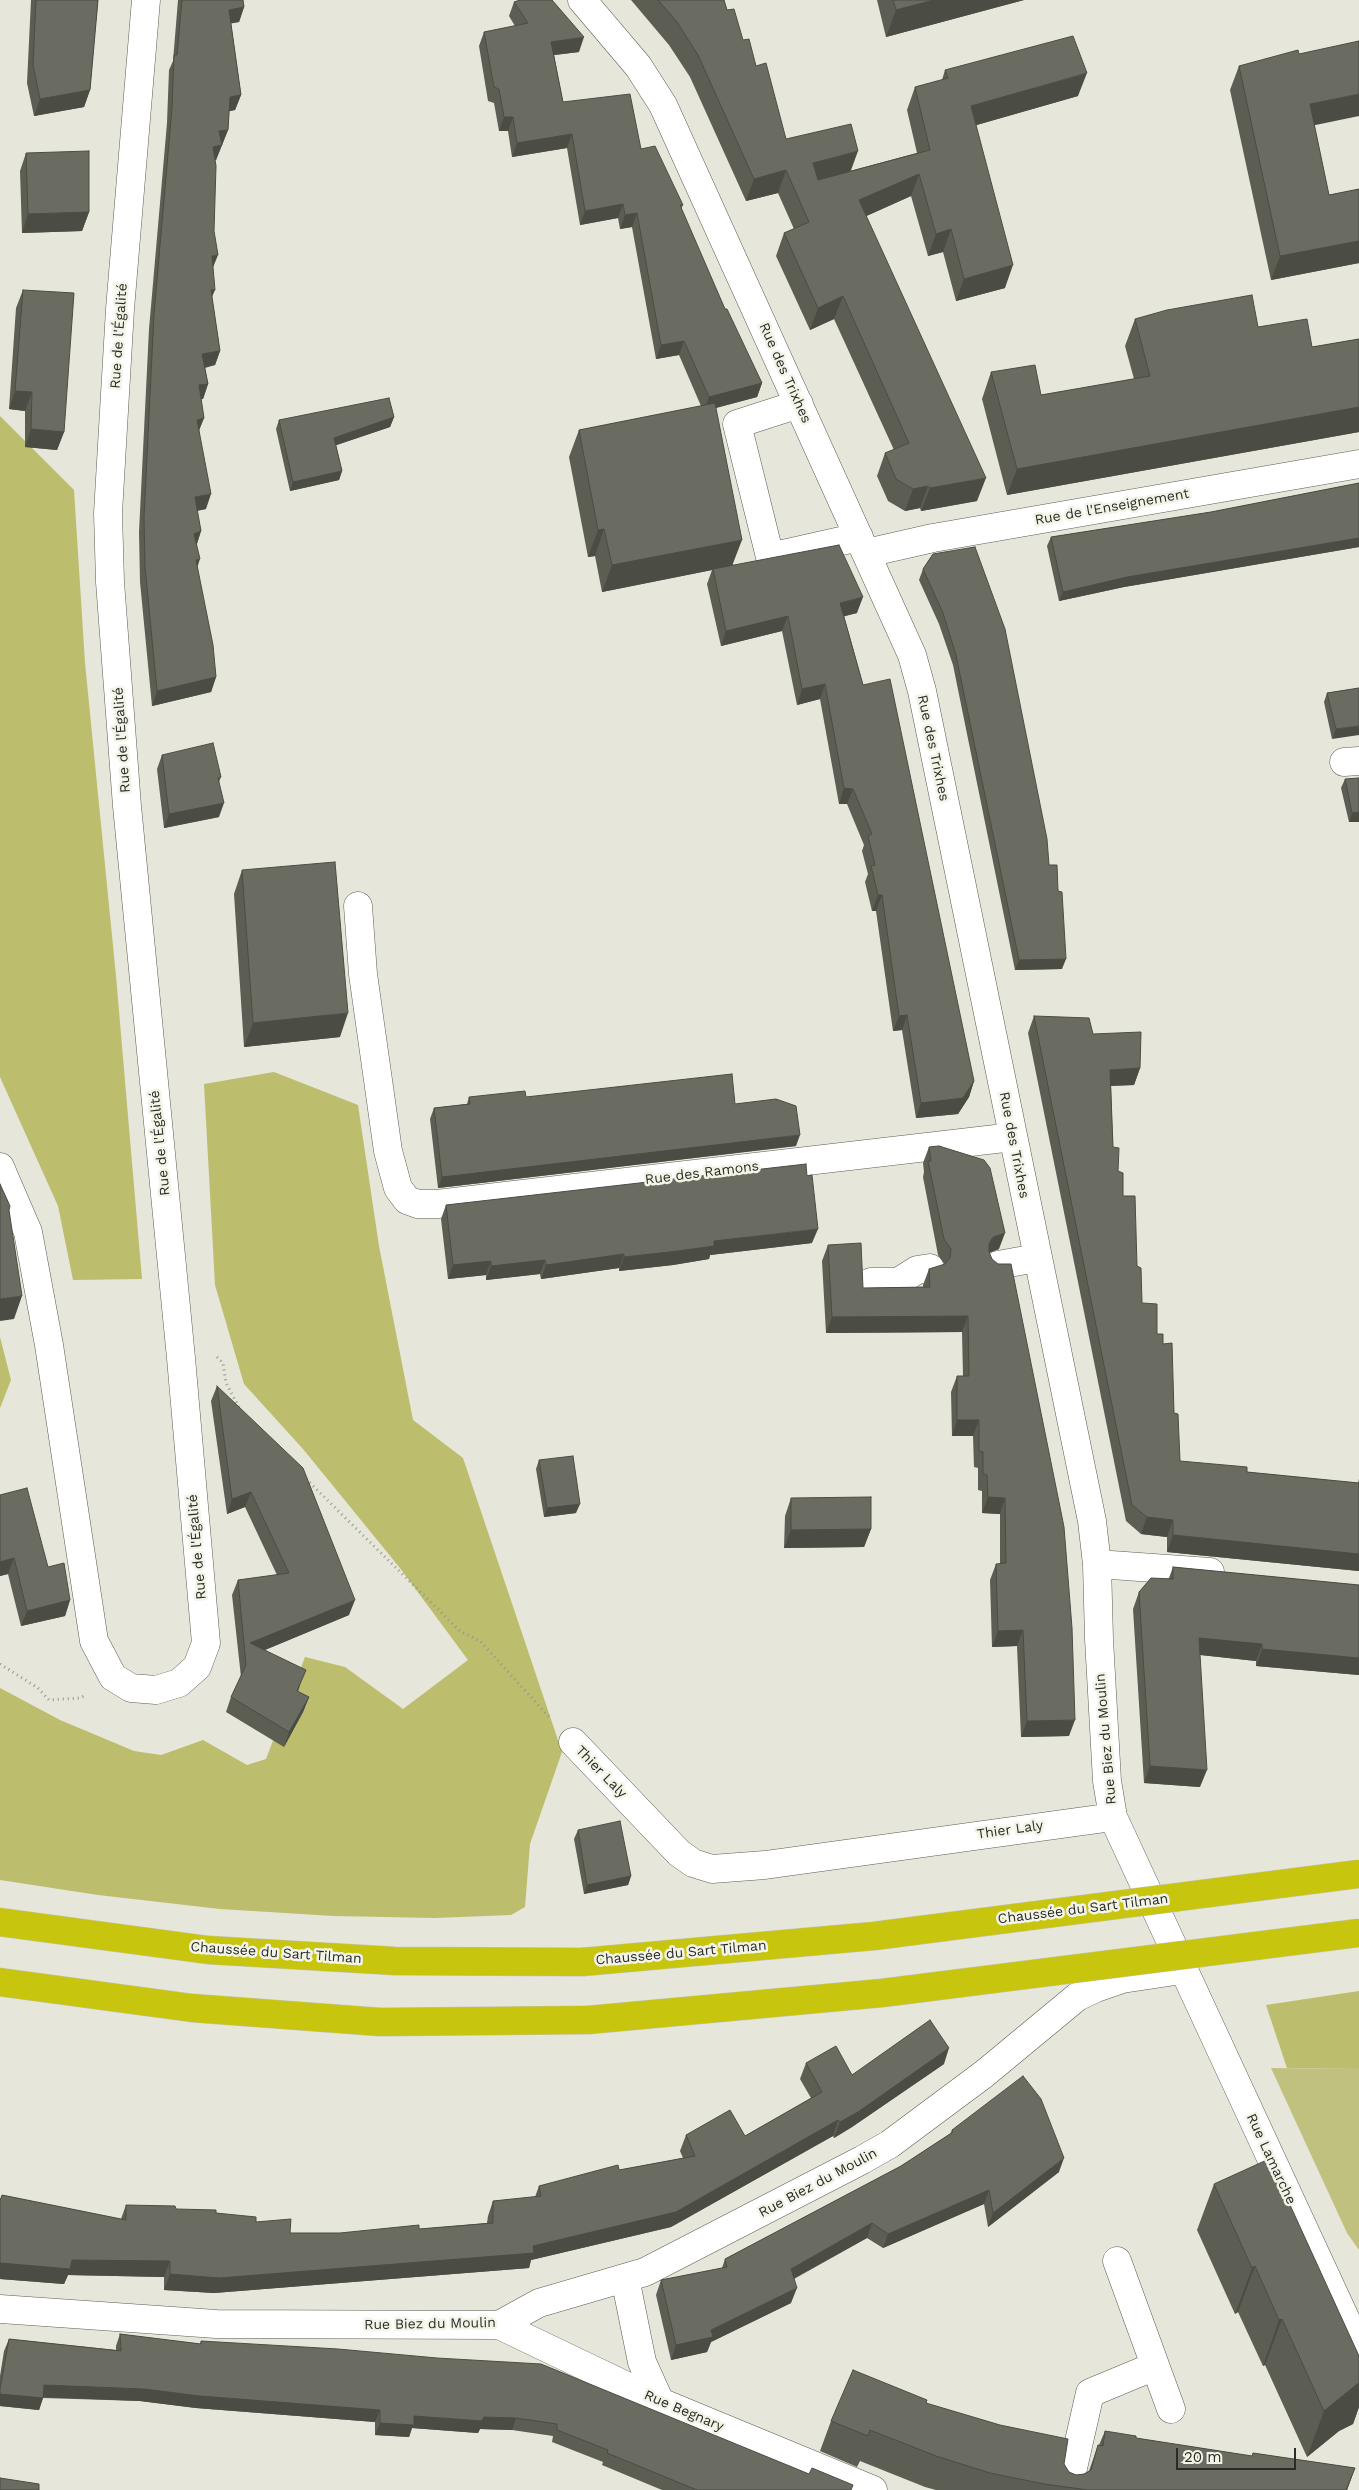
<!DOCTYPE html>
<html>
<head>
<meta charset="utf-8">
<style>
  body { margin:0 }
  #map { position:relative; width:1359px; height:2490px; overflow:hidden; background:#e6e6da; font-family:"Work Sans",sans-serif }
  canvas { display:block }
  .scale { position:absolute; left:1176px; top:2448px; width:120px; height:22px; box-sizing:border-box; border:2px solid #2b2c27; border-top:0; padding-left:6px; font-size:15px; line-height:18px; white-space:nowrap; color:#2b2c27; -webkit-text-stroke:4px #f3f4e8; paint-order:stroke }
</style>
</head>
<body>
<div id="map">
<canvas width="1359" height="2490"></canvas>
<div class="scale">20 m</div>
</div>
<script>
const c = document.querySelector('canvas').getContext('2d');
c.lineJoin = 'round';
function paint(path, color) { c.fillStyle = color; c.fill(path, 'evenodd'); }
const toPath = rows => new Path2D(rows.map(r => 'M' + r).join(''));
function stroke(path, color, width, dash) { c.strokeStyle = color; c.lineWidth = width; c.lineCap = dash ? 'butt' : 'round'; c.setLineDash(dash || []); c.stroke(path); }
function write(font, color, halo, rows, align = 'center') {
  c.font = font + ' "Work Sans",sans-serif'; c.lineWidth = 5; c.setLineDash([]); c.textBaseline = 'middle'; c.strokeStyle = halo; c.fillStyle = color; for (const [text, x, y, turn = 0] of rows) {
    c.save(); c.translate(x, y); c.rotate((+turn || 0) * Math.PI / 180); c.textAlign = isNaN(turn) ? turn : align; if (halo) c.strokeText(text, 0, 0); c.fillText(text, 0, 0); c.restore();
  }
}
const green = toPath([
  [1271,2068,1359,2069,1359,2250,1347,2233]
]);
const forest = toPath([
  [0,416,74,490,85,663,116,976,142,1279,73,1280,58,1206,0,1077],
  [274,1072,358,1105,379,1246,413,1420,463,1458,562,1752,530,1844,525,1907,511,1915,434,1918,334,1916,220,1909,98,1895,0,1880,0,1688,60,1720,134,1751,161,1755,203,1740,247,1765,266,1759,305,1657,345,1667,403,1709,468,1660,400,1568,303,1449,244,1384,215,1285,204,1084],
  [0,1337,11,1380,0,1408],
  [1359,1991,1359,2069,1287,2068,1266,2005]
]);
const path = toPath([
  [217,1357,223,1363,226,1383,240,1409],
  [306,1479,461,1632,480,1641,550,1718],
  [0,1664,38,1688,49,1700,80,1698,84,1696]
]);
const minor = toPath([
  [582,0,638,66,663,105,912,655,922,691,1092,1521,1097,1564,1099,1639,1107,1781,1113,1817,1359,2348],
  [799,404,737,424,770,557,859,537],
  [867,553,933,538,1359,464],
  [1344,762,1359,761],
  [358,906,363,974,388,1151,398,1188,407,1200,418,1204,437,1204,1013,1137],
  [0,1167,28,1232,49,1345,94,1641,113,1677,131,1688,156,1690,179,1683,197,1667,206,1643,181,1358,127,806,110,582,108,513,120,309,146,0],
  [998,1265,1037,1258],
  [871,1282,898,1282,917,1270,930,1268],
  [1097,1564,1210,1572],
  [573,1742,679,1853,693,1863,712,1869,765,1865,1113,1817],
  [1117,2261,1171,2409],
  [625,2278,642,2362,660,2402],
  [0,2309,216,2324,499,2325,539,2303,645,2272,862,2160,890,2144,984,2074,1077,1997,1096,1988,1122,1979,1182,1970],
  [499,2325,660,2402,873,2490],
  [1068,2490,1090,2393,1155,2366]
]);
const highway = toPath([
  [0,1922,208,1950,395,1961,582,1962],
  [0,1982,192,2008,380,2022,588,2020]
]);
const highwayBridge = toPath([
  [582,1962,874,1936,1359,1874],
  [588,2020,882,1993,1359,1933]
]);
const wall = toPath([
  [31,0,98,0,90,90,84,107,34,116,27,83],
  [178,0,243,0,244,7,239,22,231,23,241,95,235,110,229,111,228,130,216,160,215,160,212,297,220,351,215,365,205,368,208,384,203,399,201,399,204,418,199,430,206,509,197,511,201,531,197,544,197,567,216,677,211,692,152,706,140,582,139,532,149,329,167,123,169,70,173,61],
  [631,0,724,0,727,10,756,66,786,139,850,171,917,153,907,110,915,87,942,80,945,70,1078,96,976,125,1005,288,956,301,943,252,928,256,911,196,866,216,977,501,921,511,920,508,905,511,888,501,877,476,885,453,894,450,834,319,810,330,776,256,784,233,794,229,778,193,746,201,690,77,669,45],
  [877,0,1024,0,886,37],
  [514,2,579,52,554,55,563,102,641,149,683,205,681,209,725,309,762,383,757,397,716,408,733,565,857,613,844,616,974,1081,969,1097,958,1114,916,1118,902,1030,893,1031,876,911,872,911,865,882,868,874,862,851,864,845,847,804,839,804,820,699,797,705,782,631,721,646,707,584,712,570,602,592,595,556,588,557,569,457,579,430,701,406,679,355,656,359,632,227,620,229,618,218,580,225,567,148,512,157,508,131,499,131,494,103,488,101,479,46,484,32,515,26,509,16],
  [1299,54,1329,195,1359,189,1359,263,1271,280,1230,90,1239,66],
  [26,153,89,212,82,231,22,233,20,171],
  [23,290,64,432,57,450,25,447,25,411,9,409,16,308],
  [1135,319,1258,327,1312,347,1359,339,1359,432,1007,495,982,399,991,372,1041,395,1134,379,1125,346],
  [394,417,390,427,336,445,342,471,339,480,290,491,276,429,279,420],
  [1359,483,1359,547,1124,587,1059,601,1047,546,1051,537,1211,512],
  [933,554,1049,865,1058,891,1062,969,1015,970,953,665,939,624,919,580,923,569],
  [1359,688,1332,739,1324,702,1327,693],
  [162,755,221,777,219,782,219,817,164,828,157,769],
  [1345,779,1359,822,1349,822,1341,788],
  [242,870,340,1037,244,1047,234,894],
  [1034,1016,1093,1034,1140,1068,1134,1085,1111,1086,1113,1147,1137,1266,1142,1303,1157,1334,1163,1344,1174,1413,1180,1461,1247,1472,1358,1483,1359,1479,1359,1571,1167,1552,1167,1537,1141,1534,1126,1521,1028,1033],
  [469,1097,526,1097,735,1104,796,1146,438,1188,430,1119,434,1108,467,1104],
  [929,1147,999,1249,989,1253,1069,1736,1021,1737,1017,1646,992,1647,990,1580,996,1564,1000,1564,1000,1514,982,1513,982,1491,978,1490,978,1468,974,1467,973,1436,952,1436,951,1392,957,1376,963,1376,962,1332,826,1333,822,1261,828,1245,863,1288,923,1287,923,1285,929,1269,945,1265,938,1255,923,1177,924,1172,923,1163],
  [446,1205,812,1243,710,1255,709,1259,673,1265,619,1271,619,1268,541,1279,540,1274,486,1280,486,1275,448,1279,441,1219],
  [217,1386,349,1615,264,1650,300,1685,298,1692,309,1697,303,1712,284,1747,226,1712,231,1697,241,1677,232,1595,238,1580,277,1575,245,1507,227,1514,211,1401],
  [539,1460,576,1513,544,1517,536,1469],
  [0,1495,70,1600,65,1616,21,1626,8,1574,0,1576],
  [791,1498,871,1529,864,1547,784,1548,785,1516],
  [1173,1567,1359,1585,1359,1675,1256,1666,1256,1661,1200,1655,1200,1787,1144,1783,1133,1609,1139,1592,1169,1578],
  [578,1830,631,1876,628,1885,584,1894,574,1839],
  [806,2063,852,2075,944,2064,852,2127,834,2138,833,2136,671,2227,531,2260,529,2268,214,2293,164,2290,164,2277,68,2275,64,2284,0,2279,0,2200,2,2195,121,2219,126,2205,216,2213,256,2222,290,2233,340,2233,419,2229,487,2223,488,2216,493,2201,535,2197,539,2186,619,2170,683,2158,680,2151,686,2135,745,2136,811,2098,800,2079],
  [952,2130,1059,2172,988,2227,984,2204,883,2248,867,2238,794,2279,791,2303,711,2342,707,2352,671,2360,656,2295,661,2280,722,2268,725,2259,901,2166,950,2134],
  [1214,2184,1359,2356,1359,2407,1353,2424,1339,2431,1307,2457,1265,2365,1263,2366,1238,2312,1235,2314,1197,2230],
  [120,2334,200,2344,201,2341,809,2474,851,2490,662,2490,602,2465,603,2462,552,2442,553,2436,512,2430,480,2429,478,2433,412,2428,409,2437,375,2435,375,2422,196,2408,140,2401,43,2398,39,2410,0,2406,0,2376,4,2351,9,2339,116,2350,116,2346],
  [926,2403,1064,2464,1069,2472,1076,2475,1084,2474,1089,2471,1098,2445,1099,2445,1105,2431,1136,2438,1252,2456,1253,2453,1355,2468,1347,2490,936,2490,925,2487,860,2461,857,2467,820,2451,831,2421]
]);
const shadedWall = toPath([
  [934,0,1024,0,886,37,896,10],
  [244,7,239,22,223,25,229,10],
  [584,37,579,52,546,56,551,42],
  [1087,73,1078,96,963,129,971,106],
  [90,90,84,107,34,116,40,99],
  [1359,94,1359,116,1301,128,1310,104],
  [241,95,235,110,225,112,230,97],
  [504,117,513,117,508,131,499,131],
  [228,130,222,145,213,146,219,131],
  [572,134,567,148,512,157,517,143],
  [222,145,216,160,208,162,213,147],
  [858,151,850,173,805,185,813,163],
  [786,170,778,193,746,201,754,179],
  [919,174,911,196,851,223,859,200],
  [623,204,618,218,580,225,585,211],
  [89,212,82,231,22,233,28,214],
  [637,213,632,227,620,229,625,215],
  [951,229,943,252,928,256,936,234],
  [1359,241,1359,263,1271,280,1280,256],
  [218,255,212,270,212,256],
  [1013,265,1005,288,956,301,964,279],
  [211,290,215,290,209,304],
  [843,296,834,319,810,330,818,308],
  [684,341,679,355,656,359,661,345],
  [220,351,215,365,196,369,202,354],
  [762,383,757,397,704,411,709,397],
  [208,384,203,399,194,400,199,385],
  [15,391,32,392,25,411,9,409],
  [1359,407,1359,432,1007,495,1017,469],
  [394,417,390,427,331,447,334,438],
  [204,418,198,433,197,420],
  [31,429,64,432,57,450,25,447],
  [342,471,339,480,290,491,293,482],
  [986,478,977,501,921,511,930,488],
  [928,486,920,508,905,511,913,489],
  [211,494,206,509,189,512,195,497],
  [604,529,595,556,588,557,598,530],
  [201,531,196,546,194,534],
  [1359,538,1359,547,1124,587,1059,601,1063,592,1127,577],
  [742,540,732,566,713,569,712,570,602,592,612,565],
  [200,559,195,574,196,560],
  [863,597,857,613,834,619,840,603],
  [788,616,782,631,721,646,726,631],
  [216,677,211,692,152,706,157,691],
  [825,684,820,699,797,705,802,689],
  [1359,726,1359,735,1332,739,1336,729],
  [844,788,853,789,847,804,839,804],
  [224,803,219,817,164,828,169,814],
  [1359,812,1359,822,1349,822,1352,813],
  [878,895,882,895,876,911,872,911],
  [1066,959,1062,969,1015,970,1019,960],
  [348,1013,340,1037,244,1047,253,1023],
  [907,1015,902,1030,893,1031,899,1016],
  [1140,1068,1134,1085,1104,1086,1110,1070],
  [974,1081,969,1097,958,1114,916,1118,921,1103],
  [800,1135,796,1146,438,1188,442,1177],
  [818,1229,812,1243,710,1255,709,1259,673,1265,619,1271,624,1257,714,1241],
  [1005,1233,999,1249,988,1253,989,1244,993,1237],
  [624,1254,619,1268,541,1279,546,1265],
  [545,1260,540,1274,486,1280,491,1266],
  [491,1261,486,1275,448,1279,453,1265],
  [22,1296,14,1319,0,1321,0,1299],
  [968,1316,962,1332,826,1333,832,1317],
  [957,1420,979,1420,973,1436,952,1436],
  [251,1492,245,1507,227,1514,232,1499],
  [988,1497,1005,1498,1000,1514,982,1513],
  [580,1504,576,1513,544,1517,547,1508],
  [1147,1517,1173,1520,1167,1537,1141,1534],
  [871,1529,864,1547,784,1548,791,1530],
  [1173,1535,1359,1554,1359,1571,1167,1552],
  [14,1558,8,1574,0,1576,0,1562],
  [70,1600,65,1616,21,1626,27,1611],
  [355,1600,349,1615,246,1658,250,1643],
  [1023,1630,1017,1646,992,1647,998,1631],
  [1199,1638,1262,1644,1256,1661,1192,1654],
  [1262,1649,1359,1658,1359,1675,1256,1666],
  [309,1697,303,1712,284,1747,289,1732],
  [1075,1720,1069,1736,1021,1737,1027,1721],
  [1150,1766,1207,1770,1200,1787,1144,1783],
  [631,1876,628,1885,584,1894,587,1885],
  [949,2048,944,2064,852,2127,834,2138,840,2122],
  [838,2120,833,2136,671,2227,531,2260,529,2268,214,2293,164,2290,170,2274,533,2246],
  [1064,2158,1059,2172,988,2227,993,2213],
  [989,2190,984,2204,883,2248,888,2234],
  [872,2223,867,2238,785,2283,791,2269],
  [72,2260,170,2261,164,2277,68,2275,64,2284,0,2279,0,2263],
  [1255,2266,1238,2312,1235,2314,1252,2268],
  [797,2288,791,2303,711,2342,707,2352,671,2360,676,2345,711,2330],
  [1282,2319,1265,2365,1263,2366,1279,2320],
  [1359,2383,1359,2407,1353,2424,1339,2431,1307,2457,1324,2411,1356,2385],
  [44,2385,144,2389,380,2410,375,2422,196,2408,140,2401,40,2397,43,2398,39,2410,0,2406,0,2394],
  [414,2416,484,2417,516,2418,512,2430,480,2429,478,2433,412,2428,409,2437,375,2435,380,2423],
  [1355,2468,1347,2490,1346,2490]
]);
const building = toPath([
  [36,0,98,0,90,90,40,99,33,65,36,0],
  [182,0,243,0,244,7,229,10,241,95,230,97,228,130,219,131,222,145,213,147,216,166,214,231,218,255,212,256,215,290,211,290,220,351,202,354,208,384,199,385,204,418,197,420,211,494,195,497,201,531,194,534,200,559,196,560,213,645,216,677,157,691,145,567,144,517,154,314,172,108,174,55,177,55,182,0],
  [520,0,552,0,584,37,551,42,563,102,630,94,641,149,655,146,683,205,680,205,725,309,727,309,762,383,709,397,684,341,661,345,637,213,625,215,623,204,585,211,572,134,517,143,513,117,504,117,499,89,494,87,484,32,528,23,514,2,520,0],
  [658,0,724,0,727,10,734,9,743,40,749,39,756,66,766,63,786,139,851,124,858,151,813,163,818,180,930,150,915,87,948,78,945,70,1073,36,1087,73,971,106,1013,265,964,279,951,229,936,234,919,174,859,200,986,478,930,488,928,486,913,489,896,479,885,453,909,443,843,296,818,308,784,233,809,222,786,170,754,179,698,55,677,22,658,0],
  [893,0,934,0,896,10,893,0],
  [1359,41,1359,94,1310,104,1329,195,1359,189,1359,241,1280,256,1239,66,1298,50,1299,54,1359,41],
  [89,151,89,212,28,214,26,153,89,151],
  [23,290,74,293,64,432,31,429,32,392,15,391,23,290],
  [1252,295,1258,327,1307,319,1312,347,1359,339,1359,407,1017,469,991,372,1035,365,1041,395,1150,376,1135,319,1167,310,1252,295],
  [389,398,394,417,334,438,342,471,293,482,279,420,389,398],
  [715,403,742,540,612,565,604,529,598,530,579,430,715,403],
  [1359,483,1359,538,1127,577,1063,592,1051,537,1211,512,1359,483],
  [839,545,863,597,840,603,863,685,890,679,974,1081,963,1098,921,1103,907,1015,899,1016,882,895,878,895,871,866,875,865,868,836,872,834,853,789,844,788,825,684,802,689,788,616,726,631,713,569,839,545],
  [975,547,1005,629,1047,839,1049,865,1057,865,1058,891,1062,892,1066,959,1019,960,956,655,943,613,923,569,933,554,975,547],
  [1359,688,1359,726,1336,729,1327,693,1359,688],
  [213,743,221,777,218,778,224,803,169,814,162,755,213,743],
  [1359,778,1359,812,1352,813,1345,779,1359,778],
  [335,862,348,1013,253,1023,242,870,335,862],
  [1034,1016,1089,1018,1093,1034,1141,1032,1140,1068,1110,1070,1113,1147,1119,1148,1118,1171,1123,1173,1123,1196,1135,1196,1137,1266,1141,1268,1142,1303,1157,1304,1157,1334,1163,1334,1163,1344,1172,1343,1174,1413,1178,1414,1180,1461,1247,1467,1247,1472,1359,1483,1359,1554,1173,1535,1173,1520,1147,1517,1132,1505,1034,1016],
  [732,1074,735,1104,776,1099,796,1106,800,1135,442,1177,434,1108,470,1104,469,1097,525,1091,526,1097,732,1074],
  [939,1146,984,1160,990,1168,1005,1233,993,1237,989,1244,989,1252,992,1259,998,1264,1011,1264,1064,1527,1072,1628,1075,1720,1027,1721,1023,1630,998,1631,996,1564,1006,1563,1005,1498,988,1497,987,1475,983,1474,983,1452,979,1451,979,1420,957,1420,957,1376,969,1376,968,1316,832,1317,828,1245,861,1243,863,1288,930,1287,929,1269,945,1264,950,1258,951,1249,944,1239,928,1161,931,1161,929,1147,939,1146],
  [806,1164,807,1176,812,1175,818,1229,714,1241,714,1246,678,1251,624,1257,624,1254,546,1265,545,1260,491,1266,491,1261,453,1265,446,1205,806,1164],
  [0,1184,10,1206,9,1210,22,1296,0,1299,0,1184],
  [217,1386,303,1468,355,1600,250,1643,306,1670,297,1691,309,1697,289,1732,231,1697,246,1665,238,1580,289,1573,251,1492,232,1499,217,1386],
  [573,1456,580,1504,547,1508,539,1460,573,1456],
  [27,1488,48,1567,64,1563,70,1600,27,1611,14,1558,0,1562,0,1495,27,1488],
  [871,1497,871,1529,791,1530,791,1498,871,1497],
  [1173,1567,1359,1585,1359,1658,1262,1649,1262,1644,1199,1638,1207,1770,1150,1766,1139,1592,1151,1578,1173,1579,1173,1567],
  [620,1821,631,1876,587,1885,578,1830,620,1821],
  [930,2020,949,2048,858,2112,840,2122,838,2120,676,2212,533,2246,534,2253,219,2278,170,2274,170,2261,72,2260,70,2269,0,2263,0,2201,2,2195,126,2220,126,2205,175,2206,176,2209,216,2210,216,2213,256,2217,256,2222,291,2219,290,2233,340,2233,419,2225,419,2229,493,2223,493,2201,541,2196,539,2186,618,2165,619,2170,695,2156,686,2135,730,2110,745,2136,822,2092,806,2063,836,2046,852,2075,930,2020],
  [1023,2076,1041,2099,1064,2158,993,2213,989,2190,888,2234,872,2223,791,2269,797,2288,711,2330,713,2337,676,2345,661,2280,727,2267,725,2259,901,2166,953,2132,952,2130,1023,2076],
  [1269,2159,1359,2356,1359,2383,1356,2385,1324,2411,1282,2319,1279,2320,1255,2266,1252,2268,1214,2184,1269,2159],
  [120,2334,201,2344,201,2341,338,2349,437,2358,541,2364,809,2474,812,2468,853,2485,851,2490,697,2490,607,2453,608,2450,557,2430,557,2424,516,2418,484,2417,482,2421,414,2416,414,2425,380,2423,380,2410,200,2396,144,2389,44,2385,43,2398,0,2394,0,2389,9,2339,121,2351,120,2334],
  [853,2370,927,2400,926,2403,1000,2425,1068,2439,1064,2464,1069,2472,1076,2475,1084,2474,1091,2470,1098,2445,1103,2446,1105,2431,1136,2436,1136,2438,1252,2456,1253,2453,1355,2468,1346,2490,1088,2490,1044,2484,990,2473,936,2456,870,2430,868,2436,831,2421,853,2370],
  [0,2478,39,2484,39,2490,0,2490,0,2478]
]);
const streetNames = [
  ["Rue de l'Égalité",119,336,-86],
  ["Rue des Trixhes",785,373,66],
  ["Rue de l'Enseignement",1112,507,-10],
  ["Rue de l'Égalité",122,740,-94],
  ["Rue des Trixhes",933,748,78],
  ["Rue de l'Égalité",160,1143,-96],
  ["Rue des Trixhes",1014,1145,79],
  ["Rue des Ramons",702,1173,-7],
  ["Rue de l'Égalité",197,1547,-95],
  ["Rue Biez du Moulin",1106,1739,-95],
  ["Thier Laly",601,1772,46],
  ["Thier Laly",1010,1830,-8],
  ["Chaussée du Sart Tilman",1083,1909,-7],
  ["Chaussée du Sart Tilman",276,1953,4],
  ["Chaussée du Sart Tilman",681,1953,-5],
  ["Rue Lamarche",1271,2159,65],
  ["Rue Biez du Moulin",818,2183,-28],
  ["Rue Biez du Moulin",430,2324,-1],
  ["Rue Begnary",684,2411,23]
];
paint(green, '#c0c17e');
paint(forest, '#bcbd6d');
stroke(minor, '#5d5d53', 29);
stroke(highway, '#c4c4c3', 29);
stroke(path, '#96978e', 3, [1, 4]);
stroke(minor, '#fff', 28);
stroke(highway, '#c7c50d', 28);
stroke(highwayBridge, '#c4c4c3', 29, []);
stroke(highwayBridge, '#c7c50d', 28);
paint(wall, '#5c5d53');
paint(shadedWall, '#4b4c44');
paint(building, '#6b6c61');
stroke(building, '#4b4c44', 1);
write('14px', '#2b2c27', '#f3f4e8', streetNames);
</script>
</body>
</html>
